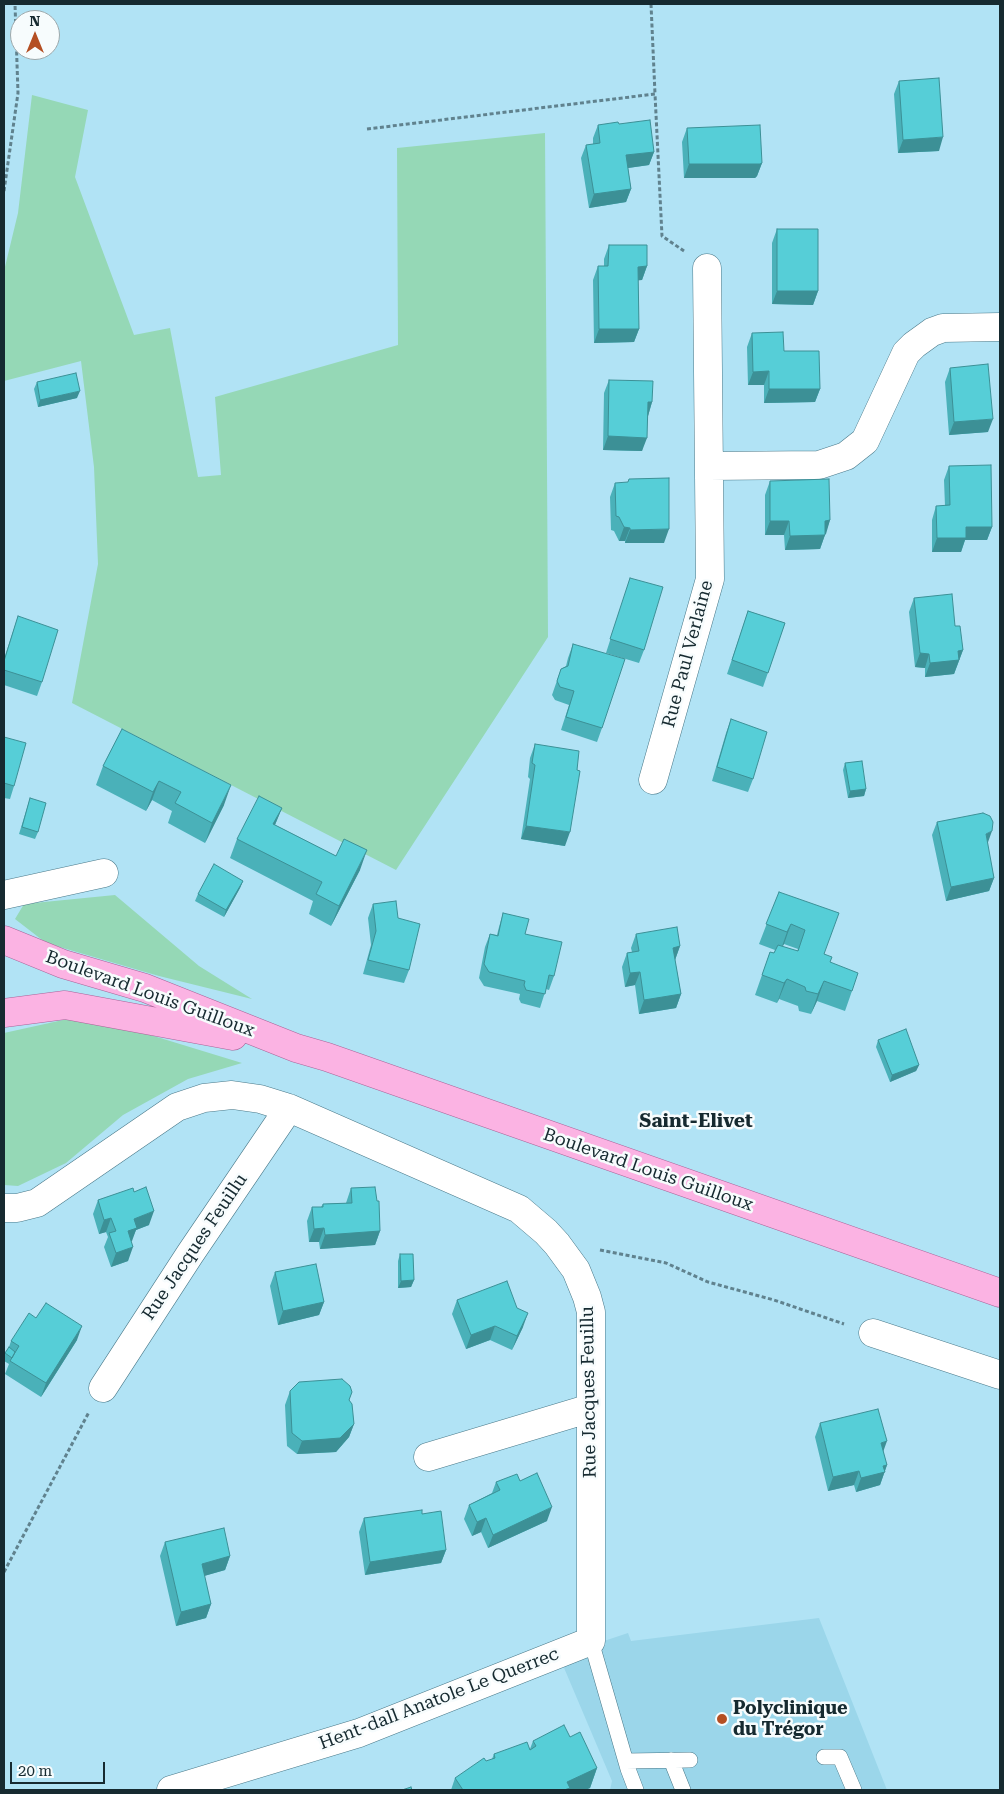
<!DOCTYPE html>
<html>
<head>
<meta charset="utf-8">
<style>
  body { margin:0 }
  #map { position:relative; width:1004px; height:1794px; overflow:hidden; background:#b1e3f5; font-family:"Roboto Serif",serif }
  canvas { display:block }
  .frame { position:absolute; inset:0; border:5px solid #162a30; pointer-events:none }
  .north { position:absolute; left:10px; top:10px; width:50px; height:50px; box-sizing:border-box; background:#f7fcfd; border:1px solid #9da8ab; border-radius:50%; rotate:0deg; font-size:14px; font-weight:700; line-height:20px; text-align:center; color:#162a30 }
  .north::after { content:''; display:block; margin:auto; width:18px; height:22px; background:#b44f23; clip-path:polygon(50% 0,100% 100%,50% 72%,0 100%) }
  .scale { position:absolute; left:10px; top:1762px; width:95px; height:22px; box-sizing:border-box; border:2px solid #162a30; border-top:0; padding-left:6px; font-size:15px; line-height:18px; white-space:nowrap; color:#162a30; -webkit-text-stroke:4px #f7fcfd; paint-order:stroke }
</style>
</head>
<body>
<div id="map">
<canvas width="1004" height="1794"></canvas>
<div class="frame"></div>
<div class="north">N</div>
<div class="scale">20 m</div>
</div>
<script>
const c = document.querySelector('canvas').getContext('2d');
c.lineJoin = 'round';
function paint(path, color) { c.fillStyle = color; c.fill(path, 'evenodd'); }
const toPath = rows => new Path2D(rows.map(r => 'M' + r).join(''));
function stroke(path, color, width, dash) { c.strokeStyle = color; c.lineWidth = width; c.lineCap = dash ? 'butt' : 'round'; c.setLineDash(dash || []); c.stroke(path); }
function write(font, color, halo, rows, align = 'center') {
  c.font = font + ' "Roboto Serif",serif'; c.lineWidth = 5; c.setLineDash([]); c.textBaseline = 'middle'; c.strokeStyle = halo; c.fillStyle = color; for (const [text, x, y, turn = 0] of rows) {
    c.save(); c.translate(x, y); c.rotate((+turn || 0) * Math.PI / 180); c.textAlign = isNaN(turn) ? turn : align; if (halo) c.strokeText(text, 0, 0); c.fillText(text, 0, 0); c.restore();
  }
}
const built = toPath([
  [819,1618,887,1790,610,1790,612,1781,559,1656,628,1633,631,1641]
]);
const green = toPath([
  [32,95,88,110,75,177,134,335,170,328,198,477,221,475,215,397,398,345,397,148,545,133,548,637,396,870,72,703,98,564,94,467,81,361,4,381,4,271,18,213],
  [115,895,199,966,252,999,159,976,46,943,15,919,24,904],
  [72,1018,121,1026,242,1063,188,1079,123,1115,66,1163,18,1186,4,1185,4,1033]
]);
const path = toPath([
  [651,4,655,94],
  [367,129,655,94,662,236,684,251],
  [4,191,18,93,15,4],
  [600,1250,666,1263,708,1282,774,1300,844,1324],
  [4,1572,89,1412]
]);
const lane = toPath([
  [591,1641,628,1769,636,1790],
  [824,1757,840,1757,854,1790],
  [671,1760,683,1790],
  [626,1761,690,1760]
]);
const street = toPath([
  [709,466,819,465,846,456,865,441,906,353,914,345,932,332,943,328,1000,327],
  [653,780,710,579,707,268],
  [4,895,104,873],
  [4,1208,17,1208,37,1203,177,1107,204,1098,232,1095,260,1099,289,1108,519,1209,546,1232,557,1244,576,1270,587,1297,591,1312,591,1641,359,1733,171,1790],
  [873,1333,1000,1375],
  [103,1388,190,1254,289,1108],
  [428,1457,591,1408]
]);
const primary = toPath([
  [4,940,63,964,145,988,296,1048,327,1057,1000,1293],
  [4,1013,65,1005,233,1036]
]);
const wall = toPath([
  [899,81,939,151,898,153,894,94],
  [619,124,654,152,649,165,628,168,631,189,626,202,589,208,581,158,586,145,593,144,593,138,598,125],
  [687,128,762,163,757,176,755,178,684,178,682,142],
  [777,229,818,291,813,305,772,304,772,243],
  [609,245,647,266,642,280,638,280,639,329,634,342,594,343,593,280,598,266,604,266,604,259],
  [752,333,784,351,820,389,815,402,764,403,764,385,748,385,747,347],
  [950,368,988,432,949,435,945,382],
  [609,380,652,402,648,416,642,451,603,450,604,393],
  [37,382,77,398,38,407,34,389],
  [949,466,992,527,987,540,965,540,961,552,932,552,932,520,936,506,945,506,944,480],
  [770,481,830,520,820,549,785,550,784,535,765,535,765,495],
  [615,483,664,543,625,543,625,541,619,541,614,531,611,530,610,497],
  [630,578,644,650,639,663,606,653],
  [914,598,955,626,963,650,954,674,925,677,925,668,915,667,909,612],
  [748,611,785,623,763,687,727,674],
  [18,616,42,682,37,696,4,685,4,659],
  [573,644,602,728,597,742,561,730,569,705,555,700,552,695,561,669,566,666,568,658],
  [731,719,753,779,748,792,712,781,726,733],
  [122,729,224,805,205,843,168,823,172,811,152,800,146,811,96,785,103,766],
  [4,737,14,786,10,799,4,798],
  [535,744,565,846,521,839,530,779,528,777,530,758],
  [845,763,866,789,864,796,848,798,843,770],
  [30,798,38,832,35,839,19,834],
  [282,808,275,825,336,856,360,870,331,926,309,914,313,901,230,858,237,839],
  [937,822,987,843,994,878,989,891,946,901,932,835],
  [243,881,240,888,224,917,195,901,198,894],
  [779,892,830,962,852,991,845,1011,817,1001,811,1014,799,1011,798,1006,779,999,777,1003,755,995,770,952,774,953,775,950,759,944],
  [784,944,798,949,797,951,782,946],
  [373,904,398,918,409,970,404,983,363,974,371,945,368,918],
  [503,913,525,934,554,976,549,990,546,989,540,1008,521,1003,519,999,520,994,484,986,479,978,485,947,490,934,497,935,499,927],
  [636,934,680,946,675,960,681,994,676,1008,639,1014,635,985,625,987,622,967,627,953,632,952,631,948],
  [878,1040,919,1065,916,1071,890,1082,876,1047],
  [351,1188,380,1231,375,1245,320,1249,319,1242,309,1242,307,1221,312,1207,321,1207,323,1204,346,1203],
  [134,1192,149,1225,136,1230,131,1241,128,1261,111,1267,104,1247,108,1237,106,1232,99,1234,93,1214,98,1200],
  [400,1254,414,1280,411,1287,398,1288,398,1261],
  [275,1272,324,1302,319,1315,278,1325,270,1286],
  [457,1300,523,1327,512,1350,490,1340,466,1349,452,1314],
  [36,1318,77,1340,41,1397,5,1374,9,1364,4,1361,4,1358,5,1353,9,1347,11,1341],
  [290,1391,352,1392,349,1400,354,1424,349,1437,336,1452,297,1454,287,1446,285,1405],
  [820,1423,883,1451,887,1465,880,1485,856,1492,854,1485,828,1491,815,1437],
  [520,1481,547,1521,488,1548,481,1532,472,1536,464,1519,469,1505,492,1493,496,1482],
  [422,1514,446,1550,441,1563,365,1575,359,1532,364,1518],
  [165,1542,230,1556,225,1570,204,1576,211,1604,206,1618,176,1626,160,1556],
  [570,1737,597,1768,590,1788,585,1790,451,1790,455,1778,492,1759,494,1754,530,1749,533,1741]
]);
const shadedWall = toPath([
  [943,137,939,151,898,153,903,140],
  [654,152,649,165,621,169,626,155],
  [762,163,757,176,755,178,684,178,689,164],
  [631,189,626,202,589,208,594,194],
  [647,266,642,280,633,281,638,267],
  [777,291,818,291,813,305,772,304],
  [599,329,639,329,634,342,594,343],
  [769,371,764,385,748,385,753,372],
  [769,389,820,389,815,402,764,403],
  [80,391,77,398,38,407,40,400],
  [648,402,652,402,648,416],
  [993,419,988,432,949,435,954,422],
  [608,436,647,438,642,451,603,450],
  [830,520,826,534,820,534,825,521],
  [770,521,789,521,784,535,765,535],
  [624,527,630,528,625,541,619,541],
  [966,527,992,527,987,540,965,540,961,552,932,552,937,538],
  [669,529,664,543,625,543,630,530],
  [825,535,820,549,785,550,790,536],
  [963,650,954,674,925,677,930,663,958,651],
  [920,653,929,654,925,668,915,667],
  [159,781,152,800,146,811,153,792],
  [231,785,224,805,205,843,212,823],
  [866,789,864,796,848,798,850,791],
  [282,808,274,827,273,824],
  [526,826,570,832,565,846,521,839],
  [992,831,987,845,986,834],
  [367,850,360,870,331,926,339,906],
  [994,878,989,891,946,901,951,887],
  [243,881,240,888,224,917,226,910],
  [791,924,784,944,780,952,787,932],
  [680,946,675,960,668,962,673,948],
  [640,972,635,985,625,987,630,973],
  [787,979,779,999,777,1003,784,983],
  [824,981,817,1001,811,1014,818,994],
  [681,994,676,1008,639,1014,644,1000],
  [919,1065,916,1071,890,1082,892,1075],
  [154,1211,149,1225,136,1230,132,1241,123,1244,128,1231,134,1219],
  [111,1218,106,1232,99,1234,104,1220],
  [324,1228,319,1242,309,1242,314,1229],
  [380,1231,375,1245,320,1249,325,1235],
  [133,1247,128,1261,111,1267,116,1253],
  [414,1280,411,1287,398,1288,401,1281],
  [324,1302,319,1315,278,1325,283,1311],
  [528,1313,523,1327,512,1350,517,1336],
  [82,1326,77,1340,41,1397,46,1383],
  [495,1326,490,1340,466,1349,471,1335],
  [354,1424,349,1437,336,1452,297,1454,302,1441],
  [887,1441,882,1455,881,1443],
  [887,1465,880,1485,856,1492,861,1478,883,1466],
  [859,1471,854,1485,828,1491,833,1477],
  [552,1507,547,1521,488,1548,493,1535],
  [486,1518,481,1532,472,1536,477,1522],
  [446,1550,441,1563,365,1575,370,1562],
  [230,1556,225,1570,197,1578,202,1564],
  [211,1604,206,1618,176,1626,181,1612],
  [597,1768,590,1788,585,1790,564,1790,567,1782]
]);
const building = toPath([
  [939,78,943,137,903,140,899,81,939,78],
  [650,120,654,152,626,155,631,189,594,194,586,145,600,143,598,125,618,122,619,124,650,120],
  [760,125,762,163,760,164,689,164,687,128,760,125],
  [777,229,818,229,818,291,777,291,777,229],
  [609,245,647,245,647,266,638,267,639,329,599,329,598,266,608,266,609,245],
  [783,332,784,351,819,351,820,389,769,389,769,371,753,372,752,333,783,332],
  [988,364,993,419,954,422,950,368,988,364],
  [76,373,80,391,40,400,37,382,76,373],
  [609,380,653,381,652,402,648,402,647,438,608,436,609,380],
  [991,465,992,527,966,527,966,538,937,538,936,506,950,505,949,466,991,465],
  [669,478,669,529,630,530,630,528,624,527,619,517,616,516,615,483,628,482,629,479,669,478],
  [829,479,830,520,825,521,825,535,790,536,789,521,770,521,770,481,829,479],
  [630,578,663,587,644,650,610,639,630,578],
  [952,594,955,626,960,626,963,650,958,651,959,660,930,663,929,654,920,653,914,598,952,594],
  [748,611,785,623,768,673,732,660,748,611],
  [18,616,58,630,42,682,4,670,4,661,18,616],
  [573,644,625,659,602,728,566,717,574,691,560,687,557,681,561,669,568,666,573,644],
  [731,719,767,732,753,779,717,767,731,719],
  [122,729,231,785,212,823,175,803,181,792,159,781,153,792,103,766,122,729],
  [4,737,26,743,14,786,4,783,4,737],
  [535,744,579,751,577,770,580,771,570,832,526,826,535,765,532,763,535,744],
  [862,761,866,789,850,791,845,763,862,761],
  [259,796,282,808,273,824,336,856,344,839,367,850,339,906,316,894,322,882,237,839,259,796],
  [30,798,46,803,38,832,22,827,30,798],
  [983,813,990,816,993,822,992,831,986,834,994,878,951,887,937,822,983,813],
  [214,864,243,881,226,910,198,894,214,864],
  [779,892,839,913,824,954,832,957,830,962,858,973,852,991,824,981,818,994,806,991,805,987,787,979,784,983,762,975,770,952,774,953,778,945,798,951,805,930,791,924,787,932,766,924,779,892],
  [396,901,398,918,420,924,409,970,368,960,376,931,373,904,396,901],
  [503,913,529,919,525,934,562,942,554,976,549,975,545,994,526,990,524,985,525,981,489,972,484,964,490,934,498,936,503,913],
  [677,927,680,946,673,948,681,994,644,1000,640,972,630,973,627,953,639,951,636,934,677,927],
  [906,1029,919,1065,892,1075,878,1040,906,1029],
  [146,1187,154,1211,134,1219,137,1228,128,1231,133,1247,116,1253,109,1233,116,1231,111,1218,104,1220,98,1200,133,1188,134,1192,146,1187],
  [375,1187,377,1201,379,1201,380,1231,325,1235,324,1228,314,1229,312,1207,323,1207,323,1204,352,1203,351,1188,375,1187],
  [400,1254,413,1254,414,1280,401,1281,400,1254],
  [316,1264,324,1302,283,1311,275,1272,316,1264],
  [507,1281,517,1308,528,1313,517,1336,495,1326,471,1335,457,1300,507,1281],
  [46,1303,82,1326,46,1383,10,1361,19,1346,11,1341,29,1313,36,1318,46,1303],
  [9,1347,15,1352,12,1358,5,1353,9,1347],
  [342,1379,350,1386,352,1392,349,1400,352,1404,354,1424,340,1438,302,1441,292,1433,290,1391,299,1382,342,1379],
  [878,1409,887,1441,881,1443,887,1465,883,1466,885,1472,861,1478,859,1471,833,1477,820,1423,878,1409],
  [537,1473,552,1507,493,1535,486,1518,477,1522,469,1505,500,1490,496,1482,517,1474,520,1481,537,1473],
  [422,1510,422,1514,441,1511,446,1550,370,1562,364,1518,422,1510],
  [224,1528,230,1556,202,1564,211,1604,181,1612,165,1542,224,1528],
  [564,1725,570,1737,580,1732,597,1768,567,1782,570,1788,564,1790,463,1790,455,1778,484,1758,486,1761,495,1758,494,1754,527,1742,530,1750,536,1746,533,1741,564,1725],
  [411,1787,412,1790,402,1790,411,1787]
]);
const markers = [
  [722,1719,6,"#b44f23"]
];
const streetNames = [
  ["Rue Paul Verlaine",688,654,-75],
  ["Boulevard Louis Guilloux",150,994,20],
  ["Boulevard Louis Guilloux",648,1170,19],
  ["Rue Jacques Feuillu",195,1247,-56],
  ["Rue Jacques Feuillu",589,1392,-91],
  ["Hent-dall Anatole Le Querrec",439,1699,-21]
];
const poiNames = [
  ["Polyclinique",733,1709],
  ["du Trégor",733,1730]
];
const neighbourhoodNames = [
  ["Saint-Elivet",696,1121]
];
paint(built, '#9bd6ea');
paint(green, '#95d8b6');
stroke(lane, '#4a7989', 16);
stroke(street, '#4a7989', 29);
stroke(primary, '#a96398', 29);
stroke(path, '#60828e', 3, [4, 2.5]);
stroke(lane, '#fff', 15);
stroke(street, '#fff', 28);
stroke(primary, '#fbb3e3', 28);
paint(wall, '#4ab1b9');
paint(shadedWall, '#3c9096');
paint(building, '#56ced7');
stroke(building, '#3c9096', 1);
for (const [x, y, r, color] of markers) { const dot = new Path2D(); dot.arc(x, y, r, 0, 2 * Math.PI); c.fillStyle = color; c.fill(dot); stroke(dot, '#f7fcfd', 2); }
write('18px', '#162a30', '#f7fcfd', streetNames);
write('bold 18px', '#162a30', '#f7fcfd', poiNames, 'left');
write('bold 19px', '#162a30', '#f7fcfd', neighbourhoodNames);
</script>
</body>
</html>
